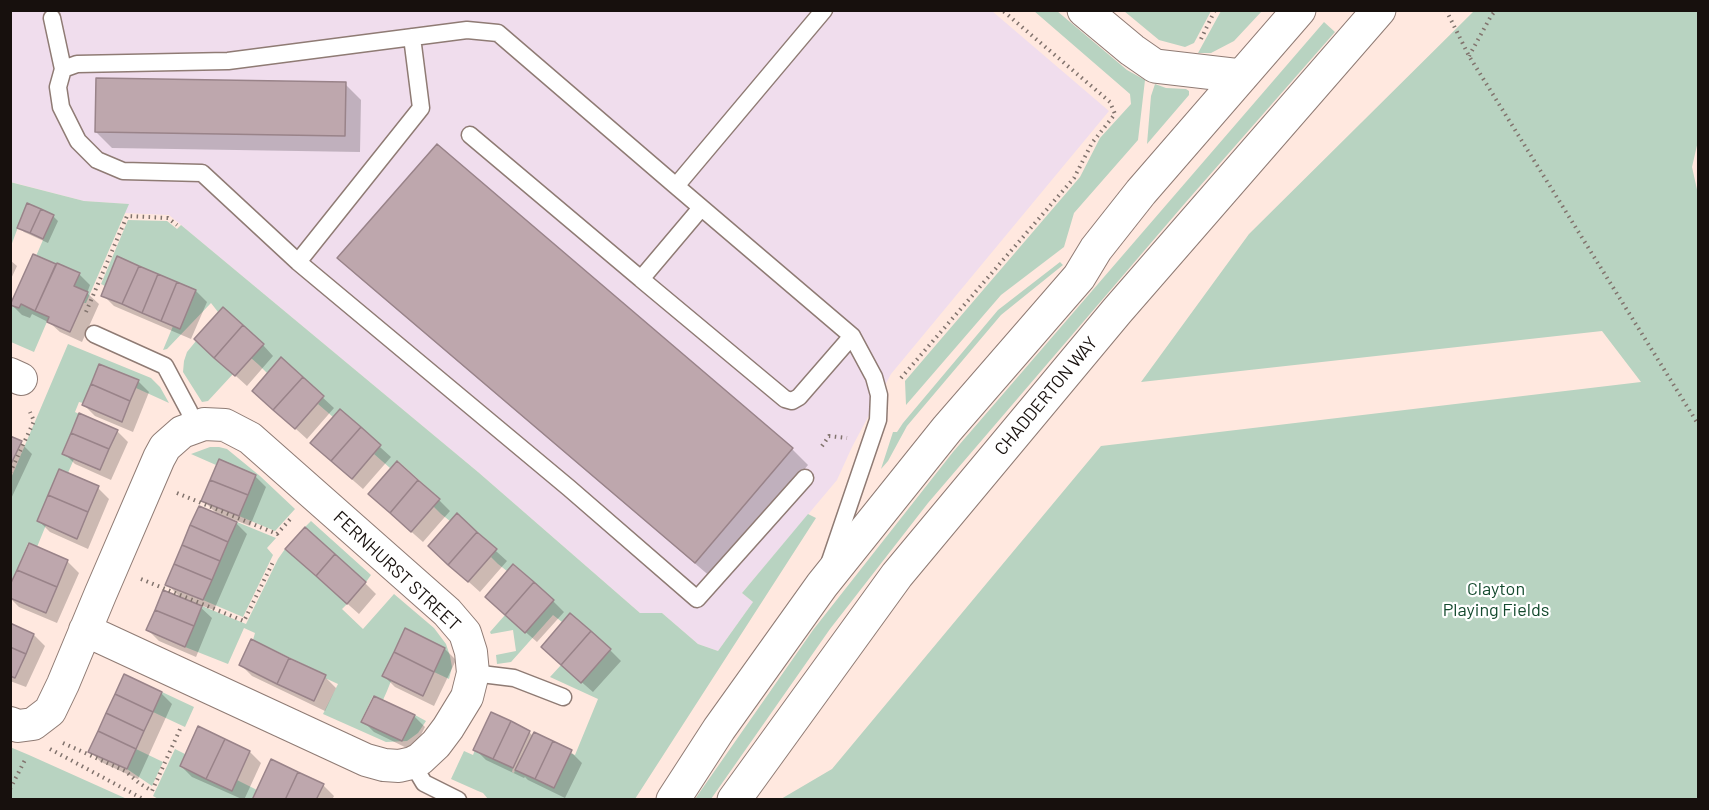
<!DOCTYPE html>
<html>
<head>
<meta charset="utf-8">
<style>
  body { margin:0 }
  #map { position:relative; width:1709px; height:810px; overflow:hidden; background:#ffe8df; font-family:Barlow,sans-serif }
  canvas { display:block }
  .frame { position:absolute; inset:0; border:12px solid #17100d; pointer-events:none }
</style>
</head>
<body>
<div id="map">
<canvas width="1709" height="810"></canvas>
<div class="frame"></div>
</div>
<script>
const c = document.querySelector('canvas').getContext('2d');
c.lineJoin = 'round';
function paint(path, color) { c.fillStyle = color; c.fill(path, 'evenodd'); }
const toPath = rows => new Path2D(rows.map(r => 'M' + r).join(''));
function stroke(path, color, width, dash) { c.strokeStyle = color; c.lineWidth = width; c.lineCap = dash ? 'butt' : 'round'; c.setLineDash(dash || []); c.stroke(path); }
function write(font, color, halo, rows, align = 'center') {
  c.font = font + ' Barlow,sans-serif'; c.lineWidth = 4.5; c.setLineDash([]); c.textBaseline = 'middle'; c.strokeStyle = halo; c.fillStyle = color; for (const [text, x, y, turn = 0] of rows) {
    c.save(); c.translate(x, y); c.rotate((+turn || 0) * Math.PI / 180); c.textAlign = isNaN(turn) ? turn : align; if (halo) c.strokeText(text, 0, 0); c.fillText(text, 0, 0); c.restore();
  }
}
const commercial = toPath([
  [10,11,992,11,1109,111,891,374,852,447,837,480,742,593,753,602,718,651,698,644,662,613,640,613,478,472,169,215,124,213,128,204,84,201,11,182]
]);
const green = toPath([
  [1034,11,1057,11,1127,70,1145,80,1138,140,1074,213,1064,247,1001,295,906,405,905,381,1080,177,1100,138,1131,104,1130,94],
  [1124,11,1211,11,1194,43,1185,47,1159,40],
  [1221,11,1262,11,1234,41,1211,53,1198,53],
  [1474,11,1698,11,1698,141,1692,167,1698,194,1698,799,781,799,832,769,1101,446,1641,382,1602,331,1141,382,1249,234],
  [1324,22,1335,32,1186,202,928,503,830,629,711,799,695,799,813,630,953,452],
  [1155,84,1166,88,1186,89,1189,91,1189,95,1147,144,1151,96],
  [10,182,84,201,129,204,86,303,84,303,88,292,74,286,80,273,36,256,54,215,27,203,11,246],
  [128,220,167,221,177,229,181,225,478,472,640,613,662,613,698,644,718,651,753,602,742,593,808,514,816,518,635,799,488,799,483,793,478,791,451,779,464,751,473,755,475,750,513,768,512,772,514,773,515,770,554,788,570,753,575,755,598,699,550,677,561,665,562,622,553,615,511,662,497,664,496,655,516,651,513,630,491,634,490,632,505,615,553,600,514,564,507,571,498,564,491,557,497,549,457,514,450,521,441,514,433,506,440,499,398,461,390,468,374,454,381,445,340,409,333,417,318,404,324,396,281,358,267,373,259,365,251,358,263,343,223,307,218,312,211,303,167,349,163,350,173,326,180,328,196,290,117,257,105,286,101,284],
  [1060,262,1063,265,1001,315,907,426,888,461,881,469,893,432,897,432,903,423,998,310],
  [21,304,49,317,34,352,11,342,10,305,19,308],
  [196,341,233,374,208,401,202,402,183,372,184,361,187,352],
  [68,344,151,378,160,387,169,403,136,388,138,380,99,364,83,403,79,402,75,412,79,414,62,453,74,459,68,473,59,469,37,521,46,525,37,547,28,543,11,585,11,478],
  [210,447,219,447,227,449,260,476,295,509,275,531,239,516,256,475,219,459,216,465,191,454],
  [311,521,371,575,366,582,305,527],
  [237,522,276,538,267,548,273,555,243,617,203,600],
  [285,549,347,604,342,609,363,629,394,594,434,628,446,644,450,656,452,667,449,679,434,672,445,648,405,629,382,676,391,681,387,691,383,700,373,696,361,721,415,715,426,721,418,733,407,741,386,742,323,714,338,684,325,678,326,675,253,640,255,633,244,628,228,664,185,647,202,606,246,624,278,559],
  [162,692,194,707,185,727,153,712],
  [10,747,29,755,127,799,11,799],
  [136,749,163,762,152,786,127,769],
  [175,749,185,754,180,767,231,790,237,780,257,790,252,799,160,800,153,796]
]);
const shadow = toPath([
  [345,84,361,100,360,152,112,148,96,132],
  [53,216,58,221,48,243,24,232,19,227],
  [33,256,79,274,90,285,87,293,99,304,82,342,60,332,50,323,32,314,30,318,22,315,11,304],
  [118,258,196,291,207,302,191,339,114,306,103,295],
  [339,258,792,449,808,465,712,578,355,274],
  [10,260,17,266,10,281],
  [263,345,273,356,247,386,207,350],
  [281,359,334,408,307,439,265,401],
  [138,381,149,392,133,432,95,416,84,405],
  [340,411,391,457,363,489,323,454],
  [117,431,128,442,111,480,75,464,64,453],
  [10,438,21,443,32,454,10,501],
  [255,476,266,487,250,526,232,519,247,534,214,610,197,604,212,618,196,657,159,641,148,630,182,599,167,584,218,515,203,500],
  [98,488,109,499,88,549,50,532,39,521],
  [439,500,450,511,423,542,381,505],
  [457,516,507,561,480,592,441,557],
  [29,545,68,562,79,573,57,623,19,607,10,598,10,589],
  [298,560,365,583,376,594,359,614],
  [553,601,564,612,537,642,498,608],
  [10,625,34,635,45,646,26,687,10,681],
  [445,649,456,660,434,706,395,687,384,676],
  [610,650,621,661,593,692,554,658],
  [241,665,325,677,336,688,325,711,252,676],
  [161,693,172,704,138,779,101,762,90,751],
  [414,716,425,727,413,751,374,732,363,721],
  [199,728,250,752,261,763,244,800,192,777,181,766],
  [529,732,533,736,571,752,582,763,565,798,528,780,525,777,524,778,486,760,475,749],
  [323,785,334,796,332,800,254,799]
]);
const building = toPath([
  [96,78,346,82,345,136,95,132,96,78],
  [437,144,793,448,695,563,337,258,437,144],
  [27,203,41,209,30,233,17,228,27,203],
  [41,209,54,215,43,239,30,233,41,209],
  [33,254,56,264,35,311,21,304,19,308,10,305,33,254],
  [117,256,139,266,122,304,101,296,117,256],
  [57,263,80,273,74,286,88,292,70,332,47,322,49,317,35,311,57,263],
  [139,266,158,274,142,313,122,304,139,266],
  [158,274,177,282,161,321,142,313,158,274],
  [177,282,196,290,180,329,161,321,177,282],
  [223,307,243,325,214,358,194,339,223,307],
  [243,325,264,344,235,376,214,358,243,325],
  [281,357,303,377,273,410,252,391,281,357],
  [99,364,139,380,130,401,91,384,99,364],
  [303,377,324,396,295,429,273,410,303,377],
  [91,384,130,401,122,422,82,405,91,384],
  [340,409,361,427,331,461,310,443,340,409],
  [79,413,118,430,109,449,71,433,79,413],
  [361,427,381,445,352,479,331,461,361,427],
  [71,433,109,449,100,470,62,454,71,433],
  [10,436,22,441,10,466,10,436],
  [219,459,256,475,248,495,210,480,219,459],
  [397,461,418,480,390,513,368,494,397,461],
  [59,469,99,486,88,512,48,495,59,469],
  [210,480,248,495,239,516,201,501,210,480],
  [418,480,440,499,411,532,390,513,418,480],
  [48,495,88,512,77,539,37,521,48,495],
  [199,506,237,522,228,542,190,525,199,506],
  [457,513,477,532,448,565,428,546,457,513],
  [190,525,228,542,220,561,182,545,190,525],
  [305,527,335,554,316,576,285,549,305,527],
  [477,532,497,549,468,582,448,565,477,532],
  [29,543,68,560,57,587,17,570,29,543],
  [182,545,220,561,212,580,174,564,182,545],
  [335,554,366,582,347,604,316,576,335,554],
  [174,564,212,580,203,600,165,585,174,564],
  [513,564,534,582,505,615,485,597,513,564],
  [17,570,57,587,46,613,10,598,10,585,17,570],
  [534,582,554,600,525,633,505,615,534,582],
  [163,590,202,606,194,626,155,610,163,590],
  [155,610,194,626,185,647,146,630,155,610],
  [570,613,591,631,561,665,541,647,570,613],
  [10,623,34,634,26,654,10,647,10,623],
  [405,628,445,648,434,672,394,652,405,628],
  [591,631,611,649,581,683,561,665,591,631],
  [251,639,289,658,277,684,239,665,251,639],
  [10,647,26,654,15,678,10,676,10,647],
  [394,652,434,672,423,696,382,676,394,652],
  [289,658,326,675,314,701,277,684,289,658],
  [124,674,162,692,153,712,115,694,124,674],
  [115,694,153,712,144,731,106,713,115,694],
  [374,696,415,715,402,741,361,722,374,696],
  [491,712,511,721,493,759,473,750,491,712],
  [106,713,144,731,136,749,98,731,106,713],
  [511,721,530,731,513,768,493,759,511,721],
  [198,726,225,739,206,779,180,766,198,726],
  [98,731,136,749,127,769,88,752,98,731],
  [534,732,553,741,535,779,515,770,534,732],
  [225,739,250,751,232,791,206,779,225,739],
  [553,741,572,750,554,788,535,779,553,741],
  [271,759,298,772,285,800,252,800,271,759],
  [298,772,324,784,316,800,285,800,298,772]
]);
const path = toPath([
  [1446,10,1469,56,1698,424],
  [1201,39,1215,10],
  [1469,56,1491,16,1496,10],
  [86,312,127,216,168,218,177,225],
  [901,378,1074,178,1092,143,1115,114,1110,102,1002,10],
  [822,446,829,436,847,438],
  [10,473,34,421,30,412],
  [177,493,277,534,292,517],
  [141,579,244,621,274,560],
  [63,743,125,771,139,783,152,791,181,727],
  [50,749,145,800],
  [10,789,26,758]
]);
const service = toPath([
  [824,10,676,186,852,336,874,377,879,395,878,420,830,561],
  [52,18,63,69],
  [470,135,641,279],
  [676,186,498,33,467,30,228,61,77,64,63,69,58,87,61,107,78,141,97,160,123,171,202,173,298,262,569,488,697,599,805,478],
  [701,208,641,279,785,399,792,401,799,397,852,336],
  [298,262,421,108,412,37],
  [94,334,165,366,189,411,194,427],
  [473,673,514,678,563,697],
  [412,763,424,783,458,800]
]);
const minor = toPath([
  [10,374,21,379],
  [10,723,18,726,33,724,50,711,63,684,100,595,159,458,165,447,182,432,204,424,225,425,250,438,447,612,465,633,471,652,473,673,467,697,448,728,436,744,420,759,412,763,399,766,384,765,366,760,85,630]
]);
const tertiary = toPath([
  [1084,10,1132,50,1155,66,1241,76]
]);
const trunk = toPath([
  [673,800,719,729,822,585,947,429,1079,277,1096,249,1141,192,1299,10],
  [734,800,897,575,1117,311,1379,10]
]);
const streetNames = [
  ["CHADDERTON WAY",1046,396,-50],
  ["FERNHURST STREET",397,571,43]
];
const parkNames = [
  ["Clayton",1496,589],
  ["Playing Fields",1496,610]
];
paint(commercial, '#f0dded');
paint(green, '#b8d3c1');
paint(shadow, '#0003');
paint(building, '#bea7ad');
stroke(building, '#998389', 1.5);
stroke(service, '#8f7b74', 19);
stroke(minor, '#8f7b74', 34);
stroke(tertiary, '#8f7b74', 35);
stroke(trunk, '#8f7b74', 35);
stroke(path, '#81736d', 4, [1.5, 4.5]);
stroke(service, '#fff', 16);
stroke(minor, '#fff', 32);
stroke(tertiary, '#fff', 33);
stroke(trunk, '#fff', 33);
write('18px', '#17100d', '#fff', streetNames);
write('18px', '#144a2e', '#fff', parkNames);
</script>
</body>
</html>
